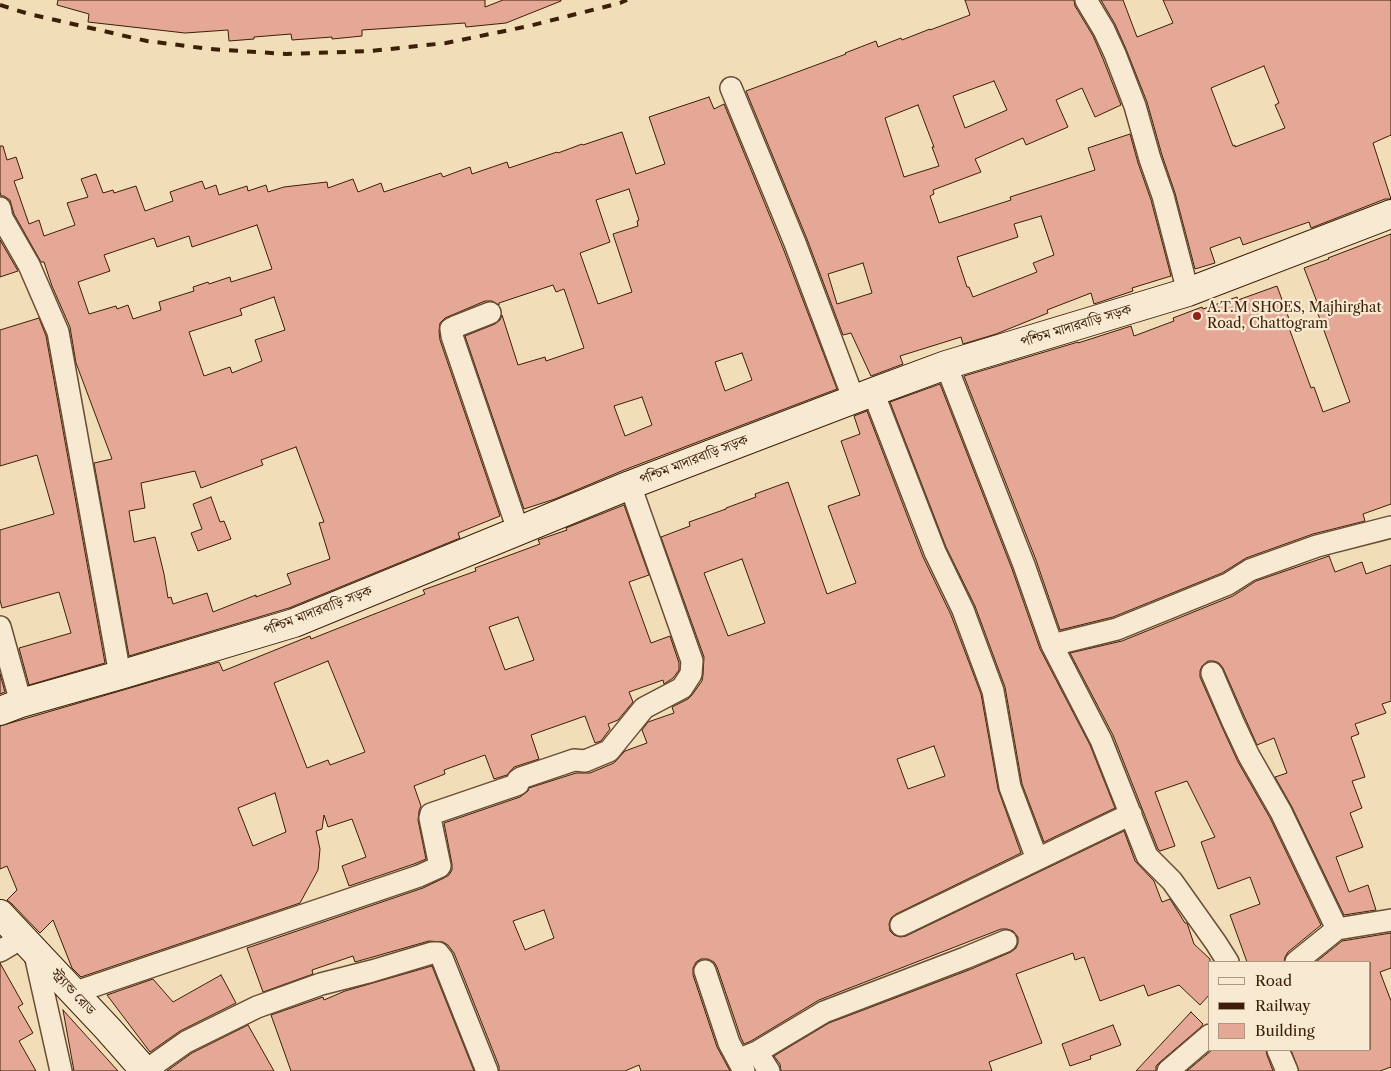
<!DOCTYPE html>
<html>
<head>
<meta charset="utf-8">
<style>
  body { margin:0 }
  #map { position:relative; width:1391px; height:1071px; overflow:hidden; background:#f2ddb9; font-family:"Libre Caslon Text",serif }
  canvas { display:block }
  .legend { position:absolute; left:1208px; top:961px; width:162px; height:90px; box-sizing:border-box; background:#f7e9d2; border:1px solid #ac9880; margin:0; padding:6px 9px; list-style:none; font-size:15px; color:#3c1f06 }
  .legend li { display:flex; align-items:center; gap:10px; height:25px }
  .legend b { width:25px; border:1px solid #ac9880 }
</style>
</head>
<body>
<div id="map">
<canvas width="1391" height="1071"></canvas>
<ul class="legend">
<li><b style="height:6px;background:#f7e9d2"></b>Road</li>
<li><b style="height:6px;background:#3c1f06"></b>Railway</li>
<li><b style="height:14px;background:#e6a896"></b>Building</li>
</ul>
</div>
<script>
const c = document.querySelector('canvas').getContext('2d');
c.lineJoin = 'round';
function paint(path, color) { c.fillStyle = color; c.fill(path, 'evenodd'); }
const toPath = rows => new Path2D(rows.map(r => 'M' + r).join(''));
function stroke(path, color, width, dash) { c.strokeStyle = color; c.lineWidth = width; c.lineCap = dash ? 'butt' : 'round'; c.setLineDash(dash || []); c.stroke(path); }
function write(font, color, halo, rows, align = 'center') {
  c.font = font + ' "Libre Caslon Text","Noto Serif Bengali",serif'; c.lineWidth = 4.5; c.setLineDash([]); c.textBaseline = 'middle'; c.strokeStyle = halo; c.fillStyle = color; for (const [text, x, y, turn = 0] of rows) {
    c.save(); c.translate(x, y); c.rotate((+turn || 0) * Math.PI / 180); c.textAlign = isNaN(turn) ? turn : align; if (halo) c.strokeText(text, 0, 0); c.fillText(text, 0, 0); c.restore();
  }
}
const building = toPath([
  [58,0,485,0,485,7,503,0,561,0,561,1,506,23,466,27,465,23,362,30,362,36,332,39,332,37,292,40,291,34,254,37,254,39,229,41,228,30,185,33,88,22,89,14,57,5,58,0],
  [965,0,1074,0,1075,6,1093,36,1103,59,1121,105,1095,117,1082,88,1056,100,1068,127,1026,145,1023,138,975,159,981,172,933,190,934,194,930,196,939,223,1011,200,1010,197,1095,170,1088,148,1130,134,1138,163,1151,200,1171,276,1132,288,1133,291,1094,304,1091,293,1047,310,1048,313,996,334,963,344,961,337,900,356,903,364,871,376,851,333,843,335,807,239,746,91,846,54,845,53,876,41,878,47,901,38,902,40,930,29,930,30,970,15,965,0],
  [994,81,1007,110,965,128,953,96,994,81],
  [918,105,934,147,932,147,939,166,904,177,885,118,918,105],
  [1041,216,1054,255,1033,263,1037,272,973,297,969,287,967,287,957,257,1018,237,1014,224,1041,216],
  [863,263,872,293,837,304,828,274,863,263],
  [1101,0,1123,0,1137,37,1173,23,1163,0,1391,0,1391,135,1373,143,1391,199,1385,199,1311,228,1309,222,1243,245,1240,237,1210,248,1215,263,1195,269,1175,193,1162,155,1147,102,1126,49,1115,24,1101,0],
  [1264,66,1279,103,1275,105,1285,128,1235,147,1235,145,1233,146,1211,88,1264,66],
  [709,97,714,109,724,104,783,248,837,389,624,470,555,499,524,509,465,336,495,324,500,320,502,315,518,365,545,357,546,361,584,348,564,289,556,292,553,285,499,303,499,305,492,301,485,301,445,318,440,323,439,331,440,340,500,516,458,533,460,538,289,608,129,656,94,463,112,459,76,363,70,327,52,286,44,262,41,262,14,214,10,200,4,196,1,196,0,192,0,146,3,146,7,160,16,157,23,178,14,181,29,224,39,220,44,236,75,225,67,203,88,197,81,179,96,174,103,193,113,190,114,193,136,186,145,211,173,201,170,192,202,181,205,189,216,185,219,195,247,186,248,191,266,185,268,192,284,187,327,182,328,188,353,179,358,192,381,183,384,192,441,173,443,177,470,167,472,174,507,162,509,168,557,152,558,153,582,144,583,145,622,132,636,174,665,164,649,117,709,97],
  [629,189,639,220,637,221,638,226,613,234,632,292,598,304,580,253,610,242,596,200,629,189],
  [257,225,272,269,231,282,230,277,209,284,208,282,193,287,194,291,159,302,161,310,133,319,128,305,117,309,116,306,89,314,78,282,110,271,104,255,154,238,157,247,189,236,192,247,257,225],
  [274,297,285,330,255,340,262,361,232,373,230,367,204,376,189,332,242,315,240,309,274,297],
  [742,353,752,380,725,391,715,362,742,353],
  [642,397,652,425,625,436,614,406,642,397],
  [296,447,324,522,319,523,330,559,287,574,291,584,256,597,256,595,213,612,207,593,173,604,171,597,168,598,164,574,155,537,134,542,129,511,145,508,141,483,195,471,201,488,263,465,261,460,296,447],
  [1391,234,1391,504,1363,514,1365,521,1313,534,1246,558,1222,573,1113,617,1060,630,1036,560,964,376,1078,342,1078,343,1131,326,1134,336,1174,321,1173,318,1202,307,1203,309,1237,297,1238,300,1277,286,1292,327,1289,328,1311,388,1314,387,1323,412,1350,402,1314,303,1317,302,1304,268,1329,259,1328,258,1391,234],
  [0,240,18,271,0,277,0,240],
  [39,318,46,336,105,663,29,685,19,648,71,633,59,592,2,608,0,600,0,530,54,514,37,455,0,466,0,330,39,318],
  [940,384,1012,569,1040,649,1090,745,1115,808,1044,842,1022,784,1005,687,975,606,946,547,890,402,940,384],
  [867,411,923,557,951,615,981,694,998,789,1021,853,896,914,891,918,889,924,890,931,894,935,900,937,906,936,1124,831,1135,861,1154,881,1162,902,1170,899,1185,923,1187,923,1194,944,1210,959,1210,994,1200,1005,1179,985,1148,996,1144,985,1100,1001,1084,957,1075,960,1073,953,1016,974,1042,1043,989,1062,992,1071,781,1071,780,1064,774,1056,829,1023,969,970,1011,952,1016,948,1018,943,1018,937,1013,931,1007,929,1001,929,819,1000,751,1041,744,1044,741,1038,717,967,714,962,708,959,701,959,696,962,693,968,693,975,717,1047,730,1071,641,1071,639,1065,625,1071,499,1071,499,1066,454,953,448,945,443,942,429,941,355,962,353,956,312,970,313,974,263,992,247,948,423,888,444,878,449,875,452,870,452,864,444,823,520,797,528,791,529,788,576,773,590,773,614,763,625,751,647,743,642,730,648,722,674,713,672,707,688,699,692,695,702,681,703,675,704,657,661,537,690,526,689,522,726,509,726,508,756,497,755,494,788,482,827,594,856,583,828,506,860,495,841,441,860,434,854,416,867,411],
  [742,559,765,623,728,636,704,573,742,559],
  [934,746,945,776,908,789,897,759,934,746],
  [544,910,554,938,525,950,513,921,544,910],
  [211,497,220,522,224,521,231,539,198,551,191,533,202,529,193,504,211,497],
  [624,505,649,575,629,582,651,643,670,636,679,663,679,670,673,678,664,684,663,680,629,692,633,702,618,720,608,724,610,729,601,741,595,743,585,716,531,735,539,759,514,767,507,775,494,779,485,755,444,770,445,774,414,786,421,806,419,811,418,820,426,859,414,864,349,886,342,866,366,857,352,819,328,827,324,815,322,829,316,831,320,849,318,870,300,903,81,977,72,968,53,920,40,933,11,903,7,900,17,890,7,866,0,869,0,726,219,662,223,671,310,636,311,639,425,594,423,590,476,571,475,568,540,544,538,540,567,530,566,528,624,505],
  [518,617,534,660,505,670,489,627,518,617],
  [328,661,365,752,330,765,328,760,307,768,274,683,328,661],
  [275,793,286,832,253,846,238,808,275,793],
  [1329,556,1335,572,1362,562,1366,574,1391,565,1391,701,1382,704,1386,713,1355,724,1359,734,1351,737,1365,777,1352,781,1362,808,1350,813,1363,847,1336,857,1349,892,1368,885,1376,910,1344,915,1292,807,1275,777,1287,773,1274,738,1257,745,1223,668,1219,663,1214,661,1208,661,1202,666,1200,671,1200,677,1222,727,1238,762,1270,818,1321,925,1288,952,1285,957,1284,962,1247,962,1230,915,1260,904,1250,877,1218,889,1201,842,1215,837,1187,781,1155,792,1175,846,1160,851,1158,849,1113,735,1070,653,1122,641,1233,596,1256,581,1329,556],
  [0,674,5,692,0,694,0,674],
  [1391,933,1391,968,1380,972,1391,1001,1391,1067,1380,1071,1299,1071,1291,1050,1370,1050,1370,962,1316,962,1342,941,1391,933],
  [0,963,23,1004,18,1007,33,1033,19,1041,36,1071,0,1071,0,963],
  [432,966,474,1071,291,1071,271,1015,323,997,324,1000,345,991,432,966],
  [221,975,236,1003,180,1031,150,1052,107,995,153,979,173,1002,221,975],
  [63,1010,118,1071,74,1071,63,1010],
  [1191,1012,1203,1024,1201,1027,1160,1062,1156,1066,1156,1071,1136,1071,1191,1012],
  [248,1025,274,1071,167,1071,192,1053,248,1025],
  [1113,1025,1121,1045,1090,1056,1091,1059,1070,1066,1062,1044,1113,1025],
  [1212,1050,1266,1050,1267,1055,1273,1071,1187,1071,1212,1050]
]);
const street = toPath([
  [1086,0,1104,30,1115,54,1135,106,1150,159,1163,196,1188,292],
  [731,88,795,243,854,400],
  [0,208,2,218,29,265,58,332,120,675],
  [490,313,457,326,451,329,452,336,518,530],
  [946,365,1024,565,1052,645,1101,740,1147,856,1172,881,1216,943,1228,962],
  [873,392,935,552,963,610,993,691,1010,787,1037,859],
  [0,627,21,703],
  [1052,645,1117,629,1228,584,1250,570,1317,546,1391,527],
  [1212,673,1233,722,1249,756,1281,812,1337,929],
  [901,925,1131,814],
  [34,950,61,1071],
  [0,951,22,938],
  [1296,962,1337,929,1391,920],
  [705,971,729,1043,744,1071],
  [73,993,419,876,439,867,440,866,430,818,431,814,516,785,518,784,518,780,521,778,574,760,585,761,609,751,644,708,682,688,691,674,692,661,630,485],
  [1278,1050,1287,1071],
  [757,1052,824,1012,965,958,1006,941],
  [745,1057,757,1052,769,1071],
  [145,1071,186,1042,257,1007,321,984,372,971,432,953,438,953,442,958,487,1071],
  [1168,1071,1210,1035]
]);
const secondary = toPath([
  [0,711,21,703,120,675,294,623,630,485,873,392,946,365,1188,292,1391,214],
  [0,914,108,1029,145,1071]
]);
const rail = toPath([
  [0,5,29,14,147,41,210,49,286,54,371,51,446,43,529,26,620,3,627,0]
]);
const markers = [
  [1197,316,5,"#8f2418"]
];
const poiNames = [
  ["A.T.M SHOES, Majhirghat",1207,308],
  ["Road, Chattogram",1207,324]
];
const streetNames = [
  ["পশ্চিম মাদারবাড়ি সড়ক",1076,326,-17],
  ["পশ্চিম মাদারবাড়ি সড়ক",694,460,-21],
  ["পশ্চিম মাদারবাড়ি সড়ক",318,611,-21],
  ["স্ট্র্যান্ড রোড",73,992,47]
];
paint(building, '#e6a896');
stroke(building, '#3c1f06', 1);
stroke(street, '#6a4e33', 24);
stroke(secondary, '#3c1f06', 30);
stroke(street, '#f7e9d2', 21);
stroke(secondary, '#f7e9d2', 28);
stroke(rail, '#3c1f06', 4, [9, 9]);
for (const [x, y, r, color] of markers) { const dot = new Path2D(); dot.arc(x, y, r, 0, 2 * Math.PI); c.fillStyle = color; c.fill(dot); stroke(dot, '#f7e9d2', 2); }
write('14px', '#3c1f06', '#f7e9d2', poiNames, 'left');
write('14px', '#3c1f06', '#f7e9d2', streetNames);
</script>
</body>
</html>
